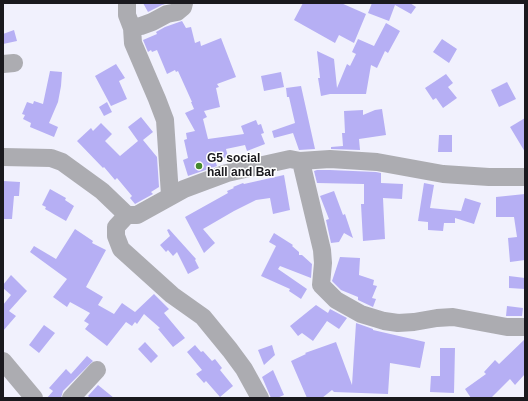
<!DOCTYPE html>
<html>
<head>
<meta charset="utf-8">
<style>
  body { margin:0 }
  #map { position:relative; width:528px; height:401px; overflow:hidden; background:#f1f1fd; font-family:Helvetica,sans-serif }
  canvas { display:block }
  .frame { position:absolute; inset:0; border:4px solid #1a191e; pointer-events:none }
</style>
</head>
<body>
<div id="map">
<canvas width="528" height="401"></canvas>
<div class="frame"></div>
</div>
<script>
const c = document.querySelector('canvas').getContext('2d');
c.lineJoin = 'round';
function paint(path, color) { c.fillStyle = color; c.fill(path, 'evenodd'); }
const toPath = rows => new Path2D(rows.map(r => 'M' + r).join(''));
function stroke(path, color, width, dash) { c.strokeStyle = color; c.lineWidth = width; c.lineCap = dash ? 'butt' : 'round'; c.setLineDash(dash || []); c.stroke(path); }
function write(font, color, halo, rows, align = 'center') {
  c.font = font + ' Helvetica,sans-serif'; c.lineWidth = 3; c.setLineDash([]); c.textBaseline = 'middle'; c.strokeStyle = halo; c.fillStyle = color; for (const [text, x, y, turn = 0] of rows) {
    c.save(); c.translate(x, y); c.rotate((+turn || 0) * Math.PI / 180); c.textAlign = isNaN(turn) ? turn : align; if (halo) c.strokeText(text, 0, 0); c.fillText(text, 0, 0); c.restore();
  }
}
const building = toPath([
  [143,3,168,3,162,5,148,12],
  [303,3,341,3,366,14,354,43,339,35,335,43,294,20],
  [372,3,410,3,416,7,411,14,395,5,389,21,368,13],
  [182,21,186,28,191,27,195,43,200,41,201,46,221,38,236,77,217,84,219,87,216,88,220,107,204,111,207,117,203,119,208,139,244,134,241,126,256,120,258,125,261,124,264,133,261,134,265,144,247,151,245,145,226,149,228,157,215,160,217,166,188,176,183,160,188,158,184,140,187,139,186,133,195,131,185,113,194,109,191,102,192,102,178,71,176,72,175,70,167,74,157,50,152,52,151,50,148,52,143,40,157,34,156,32,165,27],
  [386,23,400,31,388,53,385,51,377,68,371,65,366,94,330,94,321,96,318,78,320,78,317,51,334,59,337,88,347,64,350,66,356,54,352,52,358,39,374,46],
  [14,30,17,41,3,44,3,34],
  [442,39,457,49,449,63,433,52],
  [116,64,125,78,119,81,127,99,111,106,95,76],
  [50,71,62,72,61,86,58,102,49,123,58,127,54,137,30,127,31,123,23,119,25,115,22,114,27,102,33,104,34,101,43,104],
  [281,72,284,87,264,91,261,76],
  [446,74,453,83,448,87,457,98,443,108,436,98,433,100,425,88],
  [507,82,516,99,499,107,491,90],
  [301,86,315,149,299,150,293,133,274,138,272,131,295,123,289,97,287,97,286,88],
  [107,102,112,112,104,116,99,107],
  [382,109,386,135,359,139,360,150,331,149,331,147,343,146,342,133,345,133,344,111,363,110,363,115,375,110],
  [141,117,153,132,143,140,157,157,159,187,151,192,153,194,135,204,130,198,132,196,117,178,115,180,104,167,103,168,77,141,91,128,93,131,101,123,112,134,105,141,120,156,138,141,128,127],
  [525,118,525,152,510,127],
  [439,135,452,135,452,152,438,152],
  [317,170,330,170,376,172,381,173,381,183,403,184,402,199,383,198,385,239,363,241,361,204,364,204,364,184,317,183,314,171],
  [284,175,290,210,273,214,270,198,256,200,234,211,203,229,215,243,204,253,185,217,228,193,227,191,234,188,233,187,243,183,244,184],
  [3,181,20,182,19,196,14,196,12,219,3,219],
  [424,183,434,185,430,208,461,211,465,198,481,203,474,224,455,218,455,223,444,223,443,231,428,230,428,222,418,221],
  [50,189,66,198,65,200,74,206,66,221,45,209,46,207,42,205],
  [334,191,343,215,345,214,353,238,344,233,339,242,331,243,326,220,329,219,320,196],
  [525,194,525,260,510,262,508,238,517,237,514,217,496,217,496,197],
  [75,229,93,241,92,243,106,250,86,287,103,297,98,305,114,314,122,303,135,312,154,294,169,309,164,313,185,338,173,347,158,329,160,328,144,314,137,324,135,322,132,326,126,322,107,346,85,329,89,324,84,321,90,313,70,302,67,307,53,297,67,279,30,252,34,246,56,259],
  [169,229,196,259,195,260,199,268,188,274,177,252,173,256,168,250,166,252,160,245,170,236,167,230],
  [274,233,293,245,292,246,299,252,299,255,302,255,312,264,311,278,280,266,278,269,307,289,301,299,289,291,290,289,261,276,276,246,269,242],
  [340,257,360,258,359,275,374,280,373,285,377,286,372,298,376,299,373,307,358,300,358,297,341,290,332,281],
  [11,275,27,291,9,311,16,316,3,331,3,305,11,295,3,288,3,285],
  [509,276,525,278,525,289,509,288],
  [316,305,328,313,330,309,347,318,339,329,327,321,313,341,302,333,298,336,290,326],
  [507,306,523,308,522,316,506,316],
  [356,323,373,329,373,330,425,342,420,368,390,363,388,394,334,392,332,390,322,398,307,398,291,361,306,354,305,353,336,342,352,385],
  [44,325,55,333,39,353,29,345],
  [525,339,525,374,515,385,510,379,491,398,471,398,465,389,486,374,484,372,495,360,499,364],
  [145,342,158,356,151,363,138,349],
  [195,345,201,352,203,351,212,361,215,359,222,368,220,370,233,386,220,397,206,381,204,383,196,374,202,370,187,352],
  [272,345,275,355,264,365,258,350],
  [440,348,455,348,454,393,430,392,431,376,440,376],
  [87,356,93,361,63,391,61,398,47,398,53,391,49,388,66,369,71,374],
  [273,370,284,395,277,398,271,398,262,377],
  [98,385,114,398,90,398,88,396]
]);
const minor = toPath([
  [127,3,127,15,132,28,133,43,157,99,165,120,170,195],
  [132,28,141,26,152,22,167,14,177,12,183,7,184,3],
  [3,64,14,63],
  [3,157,51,158,62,162,102,191,127,215,137,215,184,189,227,173,290,159,300,161,330,159,377,162,443,174,489,177,525,177],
  [300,161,302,166,322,250,323,263,321,285,336,300,361,314,384,321,398,323,414,322,437,318,453,317,507,327,525,327],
  [127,215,116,227,116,236,121,249,172,295,203,317,230,350,244,369,260,398],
  [3,361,34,398],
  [71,398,97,370]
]);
const markers = [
  [199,166,4,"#45892d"]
];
const poiNames = [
  ["G5 social",207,159],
  ["hall and Bar",207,173]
];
paint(building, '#b6aff4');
stroke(minor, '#acacb1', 18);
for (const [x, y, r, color] of markers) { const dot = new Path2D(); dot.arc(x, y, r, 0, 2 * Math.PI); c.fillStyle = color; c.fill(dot); stroke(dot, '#fff', 1.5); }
write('bold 12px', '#1a191e', '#fff', poiNames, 'left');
</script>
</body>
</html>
